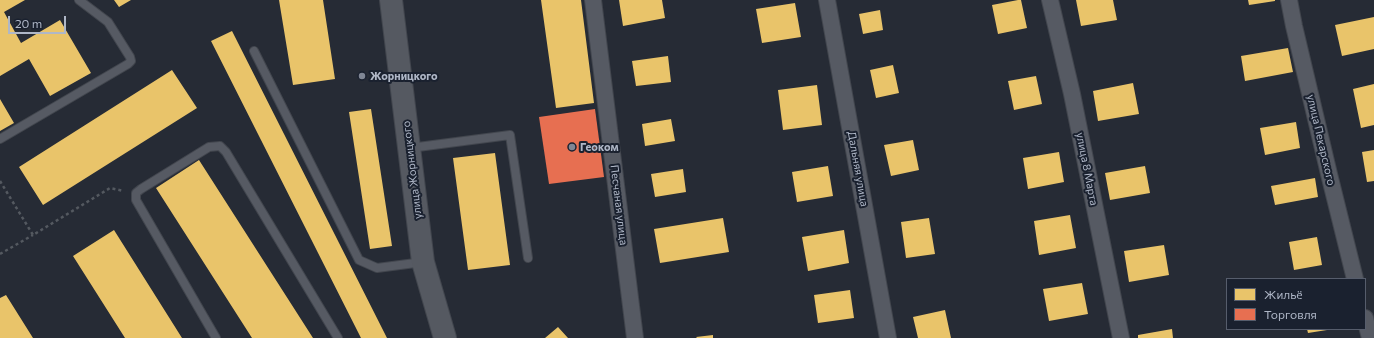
<!DOCTYPE html>
<html>
<head>
<meta charset="utf-8">
<style>
  body { margin:0 }
  #map { position:relative; width:1374px; height:338px; overflow:hidden; background:#262b35; font-family:Commissioner,sans-serif }
  canvas { display:block }
  .legend { position:absolute; left:1226px; top:278px; width:140px; height:52px; box-sizing:border-box; background:#1a212f; border:1px solid #565d6c; margin:0; padding:5px 7px; list-style:none; font-size:12px; color:#afb7c7 }
  .legend li { display:flex; align-items:center; gap:8px; height:20px }
  .legend b { width:20px; border:1px solid #565d6c }
  .scale { position:absolute; left:8px; top:16px; width:58px; height:18px; box-sizing:border-box; border:2px solid #afb7c7; border-top:0; padding-left:5px; font-size:12px; line-height:14px; white-space:nowrap; color:#afb7c7; -webkit-text-stroke:3px #1a212f; paint-order:stroke }
</style>
</head>
<body>
<div id="map">
<canvas width="1374" height="338"></canvas>
<ul class="legend">
<li><b style="height:11px;background:#e9c46a"></b>Жильё</li>
<li><b style="height:11px;background:#e76f51"></b>Торговля</li>
</ul>
<div class="scale">20 m</div>
</div>
<script>
const c = document.querySelector('canvas').getContext('2d');
c.lineJoin = 'round';
function paint(path, color) { c.fillStyle = color; c.fill(path, 'evenodd'); }
const toPath = rows => new Path2D(rows.map(r => 'M' + r).join(''));
function stroke(path, color, width, dash) { c.strokeStyle = color; c.lineWidth = width; c.lineCap = dash ? 'butt' : 'round'; c.setLineDash(dash || []); c.stroke(path); }
function write(font, color, halo, rows, align = 'center') {
  c.font = font + ' Commissioner,sans-serif'; c.lineWidth = 4; c.setLineDash([]); c.textBaseline = 'middle'; c.strokeStyle = halo; c.fillStyle = color; for (const [text, x, y, turn = 0] of rows) {
    c.save(); c.translate(x, y); c.rotate((+turn || 0) * Math.PI / 180); c.textAlign = isNaN(turn) ? turn : align; if (halo) c.strokeText(text, 0, 0); c.fillText(text, 0, 0); c.restore();
  }
}
const homes = toPath([
  [0,0,25,0,4,12,21,43,60,20,91,73,50,96,29,59,0,76],
  [114,0,131,0,119,7],
  [279,0,323,0,335,79,293,85],
  [541,0,581,0,594,103,556,108],
  [619,0,662,0,665,18,623,26],
  [1018,0,1021,0,1027,28,998,34,992,5],
  [1076,0,1113,0,1117,20,1081,26],
  [1248,0,1275,0,1275,1,1249,5],
  [795,3,801,37,762,43,756,9],
  [880,10,883,30,863,34,859,14],
  [1374,17,1374,49,1342,56,1335,25],
  [232,31,387,338,361,338,211,41],
  [1288,48,1293,72,1245,81,1241,56],
  [668,56,671,82,636,86,632,61],
  [893,65,899,93,876,98,870,70],
  [172,70,197,108,43,205,19,167],
  [1036,76,1042,104,1014,110,1008,81],
  [1133,83,1139,114,1098,121,1093,91],
  [1374,84,1374,125,1361,128,1353,89],
  [817,85,822,125,783,130,778,90],
  [0,99,14,123,0,131],
  [371,109,392,246,370,249,349,112],
  [671,119,675,141,645,146,642,124],
  [1296,122,1300,148,1265,155,1260,128],
  [913,140,919,170,891,176,884,145],
  [1374,150,1374,181,1367,182,1362,152],
  [1059,152,1064,182,1028,189,1023,158],
  [495,153,510,265,468,270,453,158],
  [199,160,313,338,252,338,156,188],
  [828,166,833,196,797,202,792,172],
  [1145,166,1150,193,1110,200,1105,173],
  [683,169,686,192,655,197,651,174],
  [1315,178,1318,197,1275,205,1271,186],
  [1070,215,1076,248,1039,255,1034,221],
  [723,218,729,252,660,263,654,229],
  [929,218,935,254,906,258,901,222],
  [114,230,182,338,125,338,73,256],
  [844,230,849,263,808,271,802,237],
  [1317,237,1322,265,1294,270,1289,242],
  [1164,245,1169,275,1129,282,1124,251],
  [1082,283,1088,314,1049,321,1043,289],
  [850,290,854,318,818,323,814,295],
  [6,295,33,338,0,338,0,298],
  [945,310,951,338,918,338,913,317],
  [558,327,568,338,545,338],
  [1172,329,1173,338,1138,338,1138,335],
  [1307,329,1327,329,1327,330,1308,333],
  [713,335,713,338,697,338,696,337]
]);
const shops = toPath([
  [595,109,604,177,549,184,539,117]
]);
const path = toPath([
  [0,181,33,235,110,188,124,191],
  [0,254,33,235]
]);
const lane = toPath([
  [254,51,359,260,377,268,423,262],
  [0,139,128,64,131,61,130,57,108,22,79,0],
  [410,148,510,135,528,258],
  [216,338,136,200,136,193,141,189,209,147,220,146,226,152,338,338]
]);
const street = toPath([
  [593,0,635,338],
  [827,0,888,338],
  [1050,0,1072,94,1121,338],
  [1289,0,1294,26,1329,174,1355,279],
  [1365,318,1370,338]
]);
const secondary = toPath([
  [391,0,423,262,445,338]
]);
const markers = [
  [362,76,4,"#7f8694"],
  [572,147,4,"#7f8694"]
];
const poiNames = [
  ["Жорницкого",370,76],
  ["Геоком",580,147]
];
const streetNames = [
  ["улица Пекарского",1321,140,77],
  ["Дальняя улица",858,169,80],
  ["улица 8 Марта",1087,169,79],
  ["улица Жорницкого",412,170,-97],
  ["Песчаная улица",619,205,83]
];
paint(homes, '#e9c46a');
paint(shops, '#e76f51');
stroke(lane, '#42464e', 10);
stroke(street, '#42464e', 18);
stroke(secondary, '#42464e', 24);
stroke(path, '#545960', 2.5, [3, 3]);
stroke(lane, '#565a63', 8);
stroke(street, '#565a63', 16);
stroke(secondary, '#555961', 22);
for (const [x, y, r, color] of markers) { const dot = new Path2D(); dot.arc(x, y, r, 0, 2 * Math.PI); c.fillStyle = color; c.fill(dot); stroke(dot, '#1a212f', 1.5); }
write('bold 11px', '#afb7c7', '#1a212f', poiNames, 'left');
write('11px', '#afb7c7', '#1a212f', streetNames);
</script>
</body>
</html>
